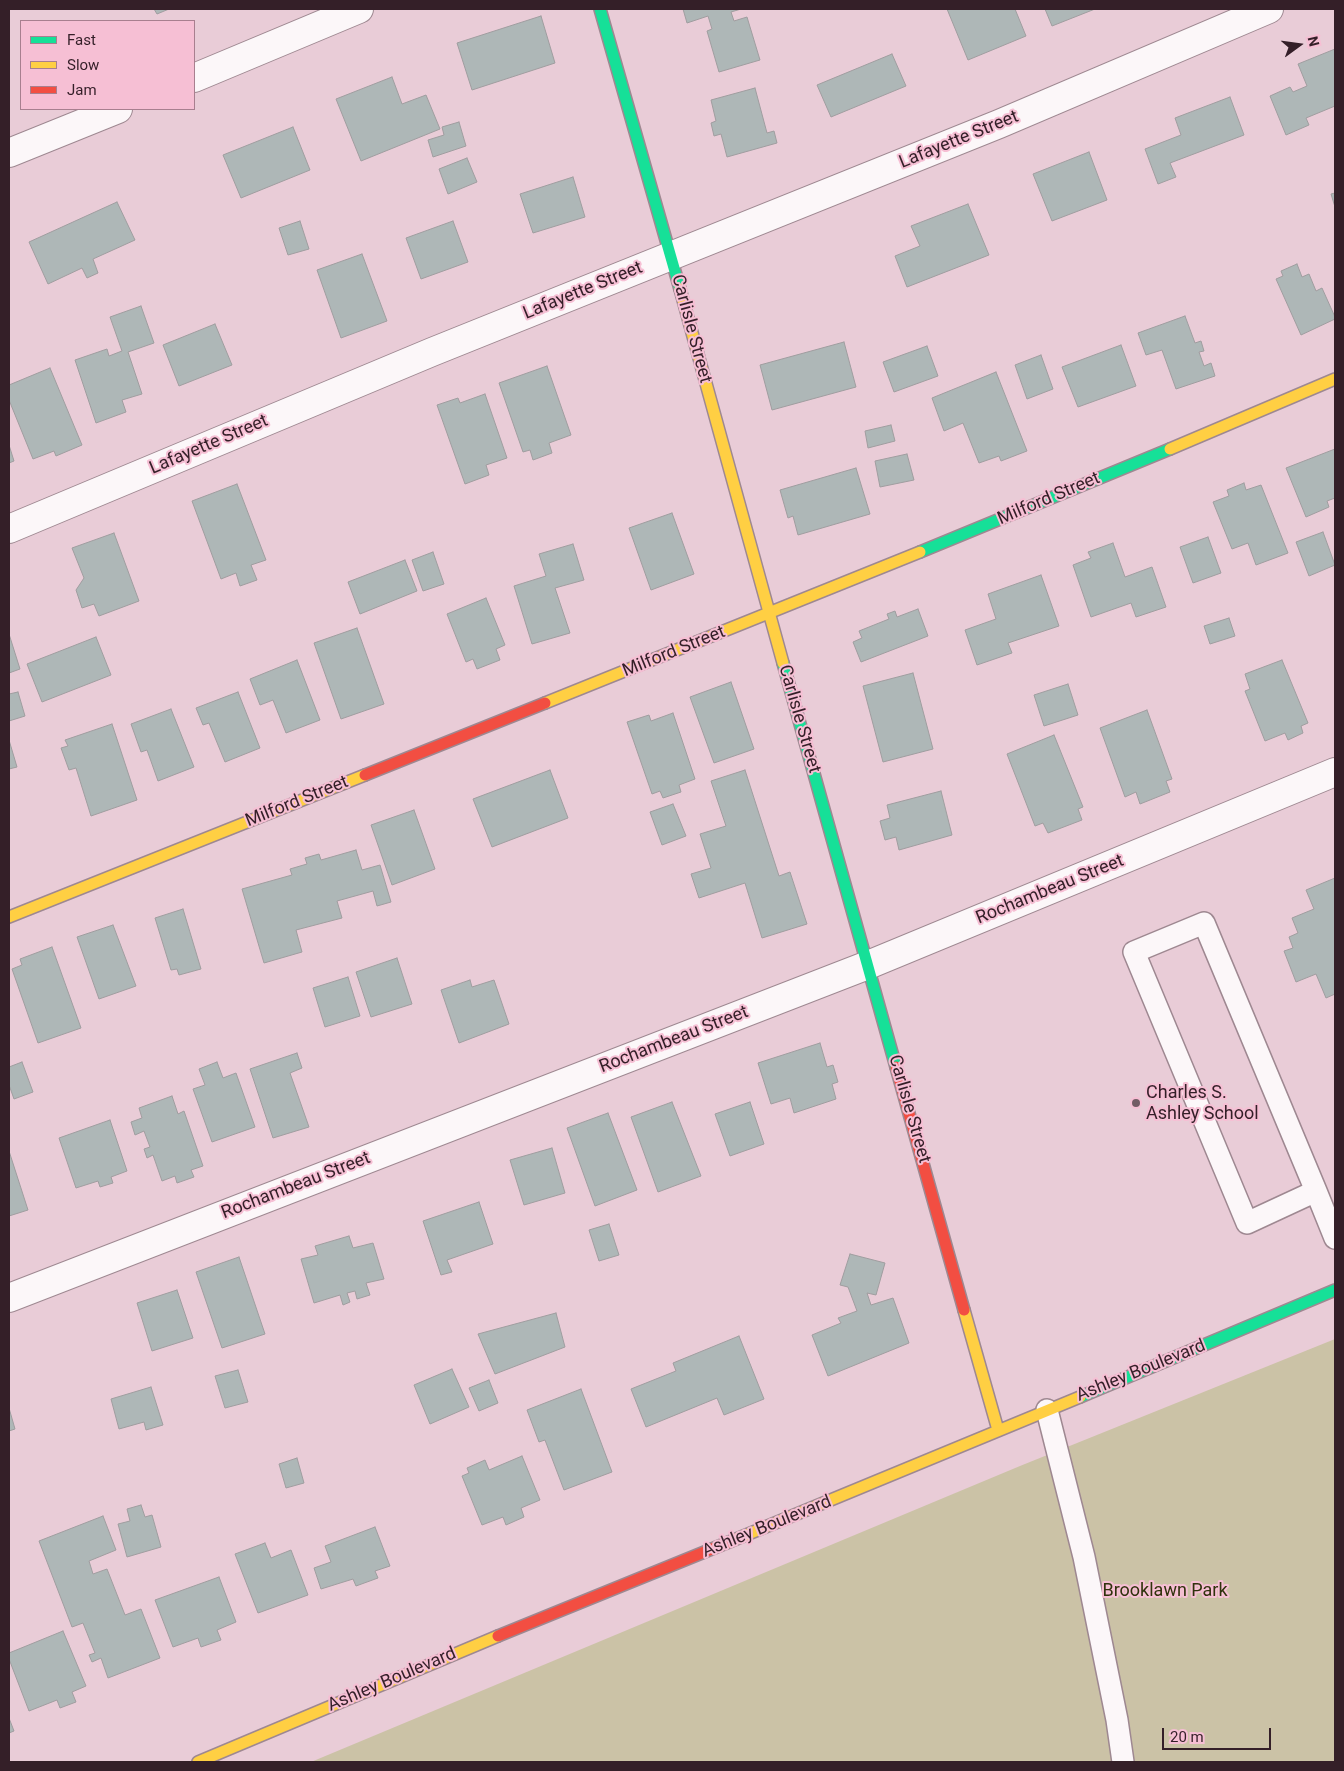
<!DOCTYPE html>
<html>
<head>
<meta charset="utf-8">
<style>
  body { margin:0 }
  #map { position:relative; width:1344px; height:1771px; overflow:hidden; background:#e9ccd7; font-family:Roboto,sans-serif }
  canvas { display:block }
  .frame { position:absolute; inset:0; border:10px solid #341f28; pointer-events:none }
  .legend { position:absolute; left:20px; top:20px; width:175px; height:90px; box-sizing:border-box; background:#f6bfd4; border:1px solid #a87f8f; margin:0; padding:6px 9px; list-style:none; font-size:15px; color:#341f28 }
  .legend li { display:flex; align-items:center; gap:10px; height:25px }
  .legend b { width:25px; border:1px solid #a87f8f }
  .north { position:absolute; left:1274px; top:20px; width:50px; height:50px; -webkit-text-stroke:4px #f6bfd4; paint-order:stroke; rotate:76deg; font-size:14px; font-weight:700; line-height:20px; text-align:center; color:#341f28 }
  .north::after { content:''; display:block; margin:auto; width:18px; height:22px; background:#341f28; clip-path:polygon(50% 0,100% 100%,50% 72%,0 100%) }
  .scale { position:absolute; left:1162px; top:1728px; width:109px; height:22px; box-sizing:border-box; border:2px solid #341f28; border-top:0; padding-left:6px; font-size:15px; line-height:18px; white-space:nowrap; color:#341f28; -webkit-text-stroke:4px #f6bfd4; paint-order:stroke }
</style>
</head>
<body>
<div id="map">
<canvas width="1344" height="1771"></canvas>
<div class="frame"></div>
<ul class="legend">
<li><b style="height:6px;background:#16e098"></b>Fast</li>
<li><b style="height:6px;background:#ffcf43"></b>Slow</li>
<li><b style="height:6px;background:#f24e42"></b>Jam</li>
</ul>
<div class="north">N</div>
<div class="scale">20 m</div>
</div>
<script>
const c = document.querySelector('canvas').getContext('2d');
c.lineJoin = 'round';
function paint(path, color) { c.fillStyle = color; c.fill(path, 'evenodd'); }
const toPath = rows => new Path2D(rows.map(r => 'M' + r).join(''));
function stroke(path, color, width, dash) { c.strokeStyle = color; c.lineWidth = width; c.lineCap = dash ? 'butt' : 'round'; c.setLineDash(dash || []); c.stroke(path); }
function write(font, color, halo, rows, align = 'center') {
  c.font = font + ' Roboto,sans-serif'; c.lineWidth = 4; c.setLineDash([]); c.textBaseline = 'middle'; c.strokeStyle = halo; c.fillStyle = color; for (const [text, x, y, turn = 0] of rows) {
    c.save(); c.translate(x, y); c.rotate((+turn || 0) * Math.PI / 180); c.textAlign = isNaN(turn) ? turn : align; if (halo) c.strokeText(text, 0, 0); c.fillText(text, 0, 0); c.restore();
  }
}
const green = toPath([
  [1335,1339,1335,1762,311,1762,1020,1466]
]);
const building = toPath([
  [154,9,169,9,157,14,154,9],
  [683,9,741,9,731,12,734,21,747,17,760,60,719,72,707,31,712,29,708,16,687,23,683,9],
  [947,9,1015,9,1026,36,968,60,947,9],
  [1045,9,1095,9,1052,26,1045,9],
  [541,16,555,63,472,90,457,43,541,16],
  [1335,49,1335,106,1306,118,1309,125,1286,135,1270,96,1290,87,1293,92,1307,86,1298,64,1335,49],
  [892,54,906,86,831,117,817,85,892,54],
  [392,77,402,104,426,95,440,129,361,161,336,99,392,77],
  [755,88,767,133,774,131,777,143,727,157,721,134,714,136,711,123,716,121,711,100,755,88],
  [1230,97,1244,135,1170,163,1176,177,1158,184,1145,149,1181,135,1175,118,1230,97],
  [459,122,466,146,433,157,428,140,444,135,442,127,459,122],
  [293,127,310,170,241,198,223,155,293,127],
  [1089,152,1107,200,1052,221,1033,174,1089,152],
  [467,158,477,182,448,194,439,169,467,158],
  [573,177,585,217,533,233,520,194,573,177],
  [1335,193,1335,207,1331,194,1335,193],
  [117,202,135,240,93,259,98,273,87,278,82,268,48,284,29,242,117,202],
  [968,204,989,255,907,287,895,256,920,246,911,226,968,204],
  [300,221,309,249,288,255,279,228,300,221],
  [453,221,468,262,421,279,406,238,453,221],
  [362,254,387,321,341,338,317,270,362,254],
  [1297,264,1302,277,1309,274,1316,291,1322,288,1335,317,1335,319,1301,335,1276,279,1283,276,1281,271,1297,264],
  [141,306,154,343,128,352,142,394,122,400,126,412,96,423,75,360,107,349,109,356,122,351,110,317,141,306],
  [1185,316,1195,343,1201,341,1204,351,1199,352,1204,366,1211,363,1215,376,1176,389,1162,350,1146,355,1138,333,1185,316],
  [215,324,232,365,179,386,163,345,215,324],
  [844,342,856,387,772,410,760,365,844,342],
  [1121,345,1136,386,1078,407,1062,367,1121,345],
  [927,346,938,376,894,392,883,362,927,346],
  [1041,355,1053,389,1027,399,1015,365,1041,355],
  [547,366,571,435,549,443,552,453,533,460,530,450,523,452,499,383,547,366],
  [50,368,82,445,56,456,54,451,33,459,9,400,9,385,50,368],
  [996,372,1027,451,1001,461,999,456,979,463,963,423,944,431,932,398,996,372],
  [485,394,507,458,486,465,489,475,465,484,437,405,458,398,460,403,485,394],
  [891,425,895,441,868,448,865,431,891,425],
  [9,445,14,461,9,463,9,445],
  [1335,449,1335,498,1327,501,1329,507,1306,517,1286,468,1335,449],
  [907,454,914,480,880,487,875,461,907,454],
  [856,468,870,514,798,535,793,516,788,518,780,490,856,468],
  [1244,483,1246,490,1261,485,1288,553,1256,565,1248,543,1232,549,1213,502,1229,496,1227,490,1244,483],
  [237,484,266,560,251,565,257,580,240,586,236,573,221,579,192,501,237,484],
  [672,513,694,574,651,590,629,528,672,513],
  [1323,532,1335,565,1309,576,1296,542,1323,532],
  [114,533,139,601,99,616,94,604,82,608,76,590,84,578,72,548,114,533],
  [1208,537,1221,573,1193,583,1180,547,1208,537],
  [1113,543,1125,577,1152,567,1166,607,1136,617,1131,603,1091,617,1073,565,1091,558,1088,552,1113,543],
  [573,544,584,580,555,588,570,633,532,644,514,586,546,576,539,554,573,544],
  [433,552,444,584,423,591,412,560,433,552],
  [405,560,417,591,360,614,348,582,405,560],
  [1041,575,1059,626,1008,643,1012,653,977,665,965,630,996,619,988,594,1041,575],
  [486,598,505,645,496,649,500,660,477,669,473,659,466,662,447,614,486,598],
  [918,609,928,636,861,662,853,642,862,638,859,631,889,619,887,614,895,611,897,617,918,609],
  [1229,618,1235,636,1210,644,1204,626,1229,618],
  [357,628,384,704,341,719,314,643,357,628],
  [9,634,20,669,9,673,9,634],
  [96,637,111,675,42,702,27,664,96,637],
  [297,660,320,720,286,733,273,700,260,705,250,679,297,660],
  [1282,660,1308,723,1301,726,1303,733,1288,740,1285,733,1265,741,1245,691,1250,689,1245,674,1282,660],
  [913,673,933,749,883,762,863,686,913,673],
  [731,682,754,749,714,763,690,697,731,682],
  [1068,684,1078,715,1044,726,1034,695,1068,684],
  [18,692,25,716,9,721,9,694,18,692],
  [238,692,260,748,225,762,209,723,203,725,196,708,238,692],
  [171,709,194,767,158,781,147,750,141,752,131,724,171,709],
  [1147,710,1172,779,1166,781,1170,792,1140,804,1136,792,1125,797,1100,728,1147,710],
  [673,713,695,779,679,785,681,792,663,798,660,791,652,794,627,722,649,715,651,721,673,713],
  [112,724,137,800,91,816,76,768,69,770,61,748,68,746,65,740,112,724],
  [1054,735,1083,807,1078,809,1082,820,1048,833,1043,823,1035,826,1007,754,1054,735],
  [9,740,17,767,9,769,9,740],
  [550,770,568,818,492,847,473,799,550,770],
  [745,770,779,876,790,872,807,924,762,938,745,883,699,898,691,874,711,868,700,834,726,826,711,781,745,770],
  [941,791,952,835,899,850,896,837,885,840,880,821,890,818,887,805,941,791],
  [673,804,686,836,662,845,650,812,673,804],
  [414,810,435,869,392,885,371,825,414,810],
  [356,850,362,870,380,865,391,902,377,906,373,891,337,901,342,918,296,930,302,952,264,963,242,889,292,875,290,869,307,864,305,858,319,854,321,860,356,850],
  [1335,878,1335,994,1326,998,1316,974,1296,982,1284,951,1293,948,1289,937,1298,933,1292,918,1314,909,1306,890,1335,878],
  [183,909,201,969,179,975,177,969,171,970,155,918,183,909],
  [113,925,136,986,99,999,77,937,113,925],
  [52,947,81,1028,38,1043,12,969,22,965,20,959,52,947],
  [397,958,412,1004,371,1017,356,972,397,958],
  [348,977,360,1016,325,1027,313,988,348,977],
  [470,980,472,987,494,980,509,1024,459,1043,441,990,470,980],
  [820,1043,827,1067,833,1065,838,1082,832,1084,836,1099,794,1113,790,1098,771,1104,758,1063,820,1043],
  [297,1053,302,1068,290,1073,309,1127,273,1138,250,1069,297,1053],
  [22,1062,33,1092,14,1099,9,1085,9,1067,22,1062],
  [217,1062,223,1078,236,1073,255,1127,212,1142,193,1089,205,1085,199,1069,217,1062],
  [172,1096,178,1114,184,1111,203,1166,191,1170,194,1177,177,1183,175,1176,162,1181,153,1155,147,1158,144,1149,150,1147,144,1131,135,1135,131,1122,142,1118,139,1108,172,1096],
  [672,1102,701,1176,658,1192,631,1117,672,1102],
  [750,1102,764,1144,730,1156,715,1114,750,1102],
  [608,1113,637,1190,595,1206,567,1128,608,1113],
  [110,1120,127,1171,111,1177,113,1183,100,1187,98,1181,76,1188,59,1138,110,1120],
  [552,1148,565,1193,524,1205,510,1160,552,1148],
  [9,1151,28,1210,9,1216,9,1151],
  [479,1202,493,1244,447,1260,452,1272,441,1275,423,1221,479,1202],
  [609,1224,619,1255,599,1261,589,1230,609,1224],
  [349,1236,353,1248,373,1243,384,1279,366,1283,370,1295,357,1299,355,1291,347,1293,350,1302,343,1305,340,1295,314,1303,301,1259,318,1255,315,1246,349,1236],
  [850,1254,885,1263,876,1295,867,1293,871,1305,893,1298,909,1343,828,1376,812,1335,841,1323,838,1318,857,1311,848,1287,840,1285,850,1254],
  [239,1257,265,1334,222,1348,196,1272,239,1257],
  [177,1290,193,1338,152,1351,137,1303,177,1290],
  [556,1313,565,1347,495,1374,478,1334,556,1313],
  [739,1336,764,1399,724,1415,717,1398,646,1427,631,1389,676,1371,673,1363,739,1336],
  [452,1369,469,1407,430,1424,414,1385,452,1369],
  [238,1370,248,1402,225,1408,215,1376,238,1370],
  [489,1380,498,1403,479,1411,469,1388,489,1380],
  [151,1387,163,1425,146,1430,144,1422,119,1429,111,1399,151,1387],
  [581,1389,612,1472,564,1490,545,1440,539,1442,527,1410,581,1389],
  [9,1408,15,1429,9,1431,9,1408],
  [522,1456,540,1500,521,1508,524,1517,506,1525,503,1517,482,1525,462,1476,469,1473,467,1468,485,1460,489,1470,522,1456],
  [297,1458,304,1483,286,1488,279,1464,297,1458],
  [141,1505,145,1517,152,1515,161,1547,127,1557,118,1524,130,1521,127,1509,141,1505],
  [103,1516,116,1550,89,1561,93,1574,107,1569,125,1615,141,1609,160,1658,108,1678,101,1658,92,1662,89,1655,95,1653,83,1623,72,1627,39,1541,103,1516],
  [375,1527,390,1566,375,1571,378,1578,356,1586,353,1579,321,1589,314,1568,331,1562,325,1546,375,1527],
  [265,1543,271,1558,291,1550,308,1595,258,1613,235,1554,265,1543],
  [219,1577,236,1622,217,1630,221,1640,201,1647,198,1638,173,1647,155,1600,219,1577],
  [63,1631,86,1686,72,1692,76,1702,60,1708,57,1700,29,1711,9,1659,9,1653,63,1631],
  [9,1718,14,1731,9,1733,9,1718]
]);
const lane = toPath([
  [1316,1191,1247,1223,1134,952,1204,923,1316,1191,1335,1238],
  [1047,1410,1084,1557,1117,1720,1123,1762]
]);
const street = toPath([
  [194,78,359,9],
  [9,153,118,109],
  [9,529,432,352,999,124,1269,9],
  [9,1298,868,965,1335,772]
]);
const fast = toPath([
  [600,9,680,289],
  [920,552,1170,449],
  [783,663,896,1067],
  [1080,1397,1335,1290]
]);
const slow = toPath([
  [680,289,783,663],
  [1170,449,1335,379],
  [545,703,920,552],
  [9,917,365,775],
  [964,1310,998,1430],
  [729,1542,1080,1397],
  [198,1762,498,1636]
]);
const jam = toPath([
  [365,775,545,703],
  [896,1067,964,1310],
  [498,1636,729,1542]
]);
const markers = [
  [1136,1103,5,"#735c65"]
];
const streetNames = [
  ["Lafayette Street",959,140,-22],
  ["Lafayette Street",583,291,-22],
  ["Carlisle Street",691,329,75],
  ["Lafayette Street",209,445,-23],
  ["Milford Street",1049,499,-23],
  ["Milford Street",674,652,-22],
  ["Carlisle Street",799,719,74],
  ["Milford Street",297,802,-22],
  ["Rochambeau Street",1050,890,-22],
  ["Rochambeau Street",674,1040,-21],
  ["Carlisle Street",909,1109,74],
  ["Rochambeau Street",296,1186,-21],
  ["Ashley Boulevard",1141,1371,-22],
  ["Ashley Boulevard",767,1527,-22],
  ["Ashley Boulevard",392,1680,-23]
];
const poiNames = [
  ["Charles S.",1146,1093],
  ["Ashley School",1146,1114]
];
const parkNames = [
  ["Brooklawn Park",1165,1591]
];
paint(green, '#cbc2a6');
paint(building, '#aeb7b7');
stroke(building, '#9f9d9f', 1);
stroke(lane, '#9e8891', 24);
stroke(street, '#9e8891', 30);
stroke(fast, '#9e8891', 14);
stroke(slow, '#9e8891', 14);
stroke(jam, '#9e8891', 14);
stroke(lane, '#fcf7f9', 21);
stroke(street, '#fcf7f9', 28);
stroke(fast, '#16e098', 11);
stroke(slow, '#ffcf43', 11);
stroke(jam, '#f24e42', 11);
for (const [x, y, r, color] of markers) { const dot = new Path2D(); dot.arc(x, y, r, 0, 2 * Math.PI); c.fillStyle = color; c.fill(dot); stroke(dot, '#f6bfd4', 2); }
write('18px', '#341f28', '#f6bfd4', streetNames);
write('18px', '#341f28', '#f6bfd4', poiNames, 'left');
write('18px', '#2f320c', '#f6bfd4', parkNames);
</script>
</body>
</html>
